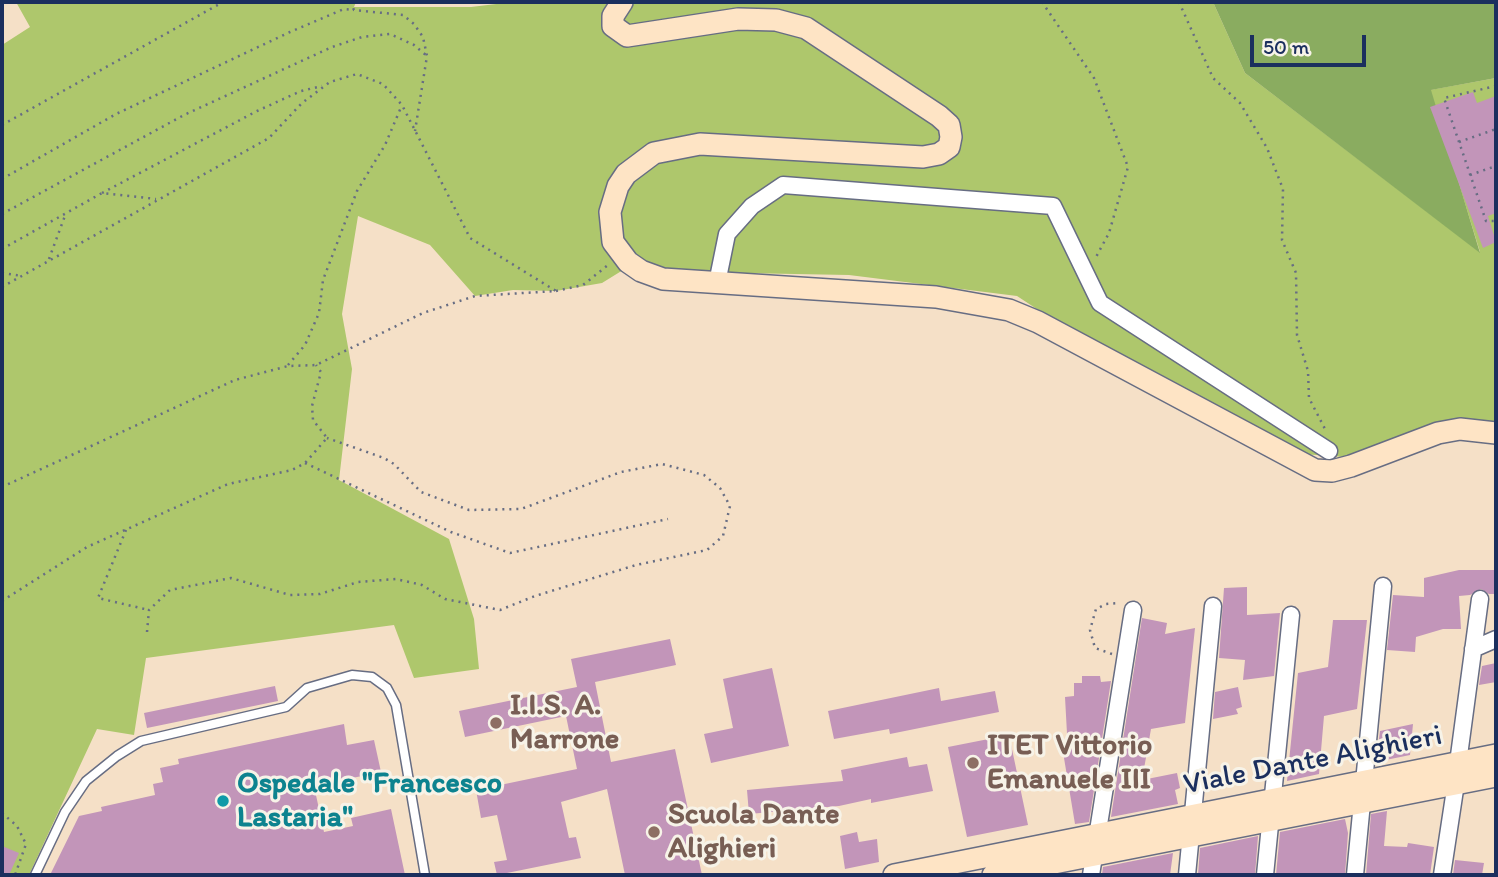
<!DOCTYPE html>
<html>
<head>
<meta charset="utf-8">
<style>
  body { margin:0 }
  #map { position:relative; width:1498px; height:877px; overflow:hidden; background:#f5e0c7; font-family:Itim,sans-serif }
  canvas { display:block }
  .frame { position:absolute; inset:0; border:4px solid #1b2f5e; pointer-events:none }
  .scale { position:absolute; left:1250px; top:35px; width:116px; height:32px; box-sizing:border-box; border:4px solid #1b2f5e; border-top:0; padding-left:9px; font-size:21px; line-height:24px; white-space:nowrap; color:#1b2f5e; -webkit-text-stroke:5px #f7f3e8; paint-order:stroke }
</style>
</head>
<body>
<div id="map">
<canvas width="1498" height="877"></canvas>
<div class="frame"></div>
<div class="scale">50 m</div>
</div>
<script>
const c = document.querySelector('canvas').getContext('2d');
c.lineJoin = 'round';
function paint(path, color) { c.fillStyle = color; c.fill(path, 'evenodd'); }
const toPath = rows => new Path2D(rows.map(r => 'M' + r).join(''));
function stroke(path, color, width, dash) { c.strokeStyle = color; c.lineWidth = width; c.lineCap = dash ? 'butt' : 'round'; c.setLineDash(dash || []); c.stroke(path); }
function write(font, color, halo, rows, align = 'center') {
  c.font = font + ' Itim,sans-serif'; c.lineWidth = 6; c.setLineDash([]); c.textBaseline = 'middle'; c.strokeStyle = halo; c.fillStyle = color; for (const [text, x, y, turn = 0] of rows) {
    c.save(); c.translate(x, y); c.rotate((+turn || 0) * Math.PI / 180); c.textAlign = isNaN(turn) ? turn : align; if (halo) c.strokeText(text, 0, 0); c.fillText(text, 0, 0); c.restore();
  }
}
const green = toPath([
  [16,2,356,2,354,7,471,7,513,2,1213,2,1245,73,1480,252,1430,90,1496,78,1496,422,1440,422,1345,457,1302,454,1075,334,1017,296,849,275,686,272,636,262,602,283,556,291,513,290,475,296,430,245,358,216,342,314,352,369,339,480,449,539,474,619,479,669,414,678,394,625,146,658,134,735,97,729,29,875,2,875,2,45,30,27]
]);
const forest = toPath([
  [1213,2,1496,2,1496,78,1431,90,1480,253,1245,73]
]);
const building = toPath([
  [1473,92,1477,103,1496,96,1496,213,1488,216,1496,242,1483,248,1430,107],
  [1459,570,1496,570,1496,594,1489,594,1481,589,1470,595,1459,596,1461,629,1443,629,1416,637,1415,652,1387,650,1393,595,1424,597,1424,578],
  [1247,587,1247,615,1280,613,1274,676,1243,680,1245,660,1219,658,1224,588],
  [1142,618,1167,623,1165,634,1195,628,1185,723,1151,729,1142,780,1177,773,1180,788,1175,790,1178,804,1111,817],
  [1333,620,1367,620,1357,709,1324,716,1319,774,1287,781,1298,673,1328,667],
  [670,639,676,665,595,682,611,762,675,749,702,875,625,875,607,789,561,802,569,838,576,837,581,858,497,875,494,862,507,860,497,815,481,818,476,790,577,769,566,716,465,737,459,711,577,687,571,659],
  [1496,663,1496,682,1479,685,1482,666],
  [772,668,789,746,711,763,704,734,733,728,723,679],
  [1082,676,1100,676,1101,682,1111,681,1089,822,1075,824,1063,752,1068,752,1065,697,1074,696,1074,683,1082,683],
  [275,686,278,701,147,728,144,713],
  [1238,687,1242,707,1236,709,1238,714,1213,719,1215,692],
  [939,688,941,701,995,691,999,712,890,734,889,729,834,739,828,711],
  [344,724,347,745,374,740,381,772,314,786,324,832,353,826,351,818,391,809,405,875,50,875,79,816,102,811,101,807,155,795,153,784,163,782,160,768,179,764,178,759],
  [1413,724,1410,755,1376,762,1380,731],
  [1009,735,1028,825,967,837,948,747],
  [907,757,909,767,927,764,933,791,871,803,871,799,839,806,749,814,747,790,843,781,841,770],
  [1387,811,1384,846,1407,847,1408,843,1434,847,1430,875,1366,875,1371,814],
  [1345,819,1348,833,1345,875,1276,875,1280,832],
  [857,832,859,842,877,839,879,862,845,869,840,836],
  [1258,836,1255,875,1198,875,1200,848],
  [2,846,19,853,9,875,2,875],
  [1173,853,1170,875,1102,875,1103,867],
  [1455,860,1484,863,1482,875,1453,875]
]);
const path = toPath([
  [350,2,354,10,403,15,414,24,423,37,427,56,415,131],
  [1042,2,1094,78,1128,167,1109,233,1096,257],
  [1179,2,1213,78,1240,103,1267,148,1283,189,1282,240,1296,273,1297,335,1308,371,1309,398,1325,429],
  [1496,86,1444,98,1486,221,1496,221],
  [2,125,223,2],
  [1459,142,1496,129],
  [1470,175,1496,166],
  [2,179,116,114,290,32,344,9,354,10],
  [102,193,257,111,301,91,322,86],
  [2,214,184,115,332,47,362,37,390,34,414,45,427,56],
  [2,249,102,193,156,199],
  [1496,249,1496,253],
  [49,259,66,213],
  [2,273,22,276],
  [2,287,269,138,302,103,330,82,357,74,383,84,402,105,470,238,556,291,475,296,423,313,316,365,288,366,235,380,2,487],
  [556,291,583,285,608,265],
  [288,365,305,345,319,313,323,280,357,191,385,145,402,105],
  [305,463,451,532,510,553,668,519],
  [126,530,98,598,149,610],
  [2,601,87,547,228,484,292,470,305,463,327,438,313,420,312,406,321,372,316,365],
  [147,632,149,610,170,590,231,578,290,595,320,594,358,582,396,579,422,585,445,599,500,610,535,596,636,565,707,550,723,536,730,506,720,488,704,475,662,464,621,472,521,509,469,510,421,492,394,464,384,458,327,438],
  [1112,654,1095,648,1090,630,1096,609,1106,604,1119,603],
  [2,813,17,826,26,844,15,875]
]);
const lane = toPath([
  [35,875,65,812,86,781,117,756,141,741,286,707,307,688,352,675,372,677,387,688,396,705,425,875]
]);
const street = toPath([
  [717,283,727,234,752,206,783,185,1053,206,1100,303,1329,451],
  [1473,649,1496,639],
  [1458,763,1480,599],
  [1091,875,1133,610],
  [1187,875,1213,606],
  [1265,875,1291,615],
  [1355,875,1383,586],
  [1442,875,1456,783]
]);
const secondary = toPath([
  [622,2,613,16,613,26,627,36,738,19,776,20,806,28,939,116,949,125,951,137,949,147,939,154,923,157,700,144,654,153,626,174,618,186,610,212,613,242,628,262,641,271,663,279,936,297,1009,310,1038,322,1315,470,1332,471,1351,466,1438,433,1460,429,1496,433],
  [894,875,1496,755],
  [993,875,1496,776]
]);
const markers = [
  [496,723,7,"#8d6e63"],
  [973,763,7,"#8d6e63"],
  [223,801,7,"#0f9aa8"],
  [654,832,7,"#8d6e63"]
];
const educationNames = [
  ["I.I.S. A.",510,706],
  ["Marrone",510,740],
  ["ITET Vittorio",987,746],
  ["Emanuele III",987,780],
  ["Scuola Dante",668,815],
  ["Alighieri",668,849]
];
const streetNames = [
  ["Viale Dante Alighieri",1313,761,-11]
];
const cultureNames = [
  ["Ospedale \"Francesco",237,784],
  ["Lastaria\"",237,818]
];
paint(green, '#aec76c');
paint(forest, '#8aac60');
paint(building, '#c295b9');
stroke(lane, '#676d83', 11);
stroke(street, '#676d83', 19);
stroke(secondary, '#676d83', 24);
stroke(path, '#676d83', 2.5, [2, 5]);
stroke(lane, '#fff', 8);
stroke(street, '#fff', 16);
stroke(secondary, '#fee4c5', 21);
for (const [x, y, r, color] of markers) { const dot = new Path2D(); dot.arc(x, y, r, 0, 2 * Math.PI); c.fillStyle = color; c.fill(dot); stroke(dot, '#f7f3e8', 2.5); }
write('bold 30px', '#785e54', '#f7f3e8', educationNames, 'left');
write('30px', '#1b2f5e', '#f7f3e8', streetNames);
write('bold 30px', '#0d838f', '#f7f3e8', cultureNames, 'left');
</script>
</body>
</html>
